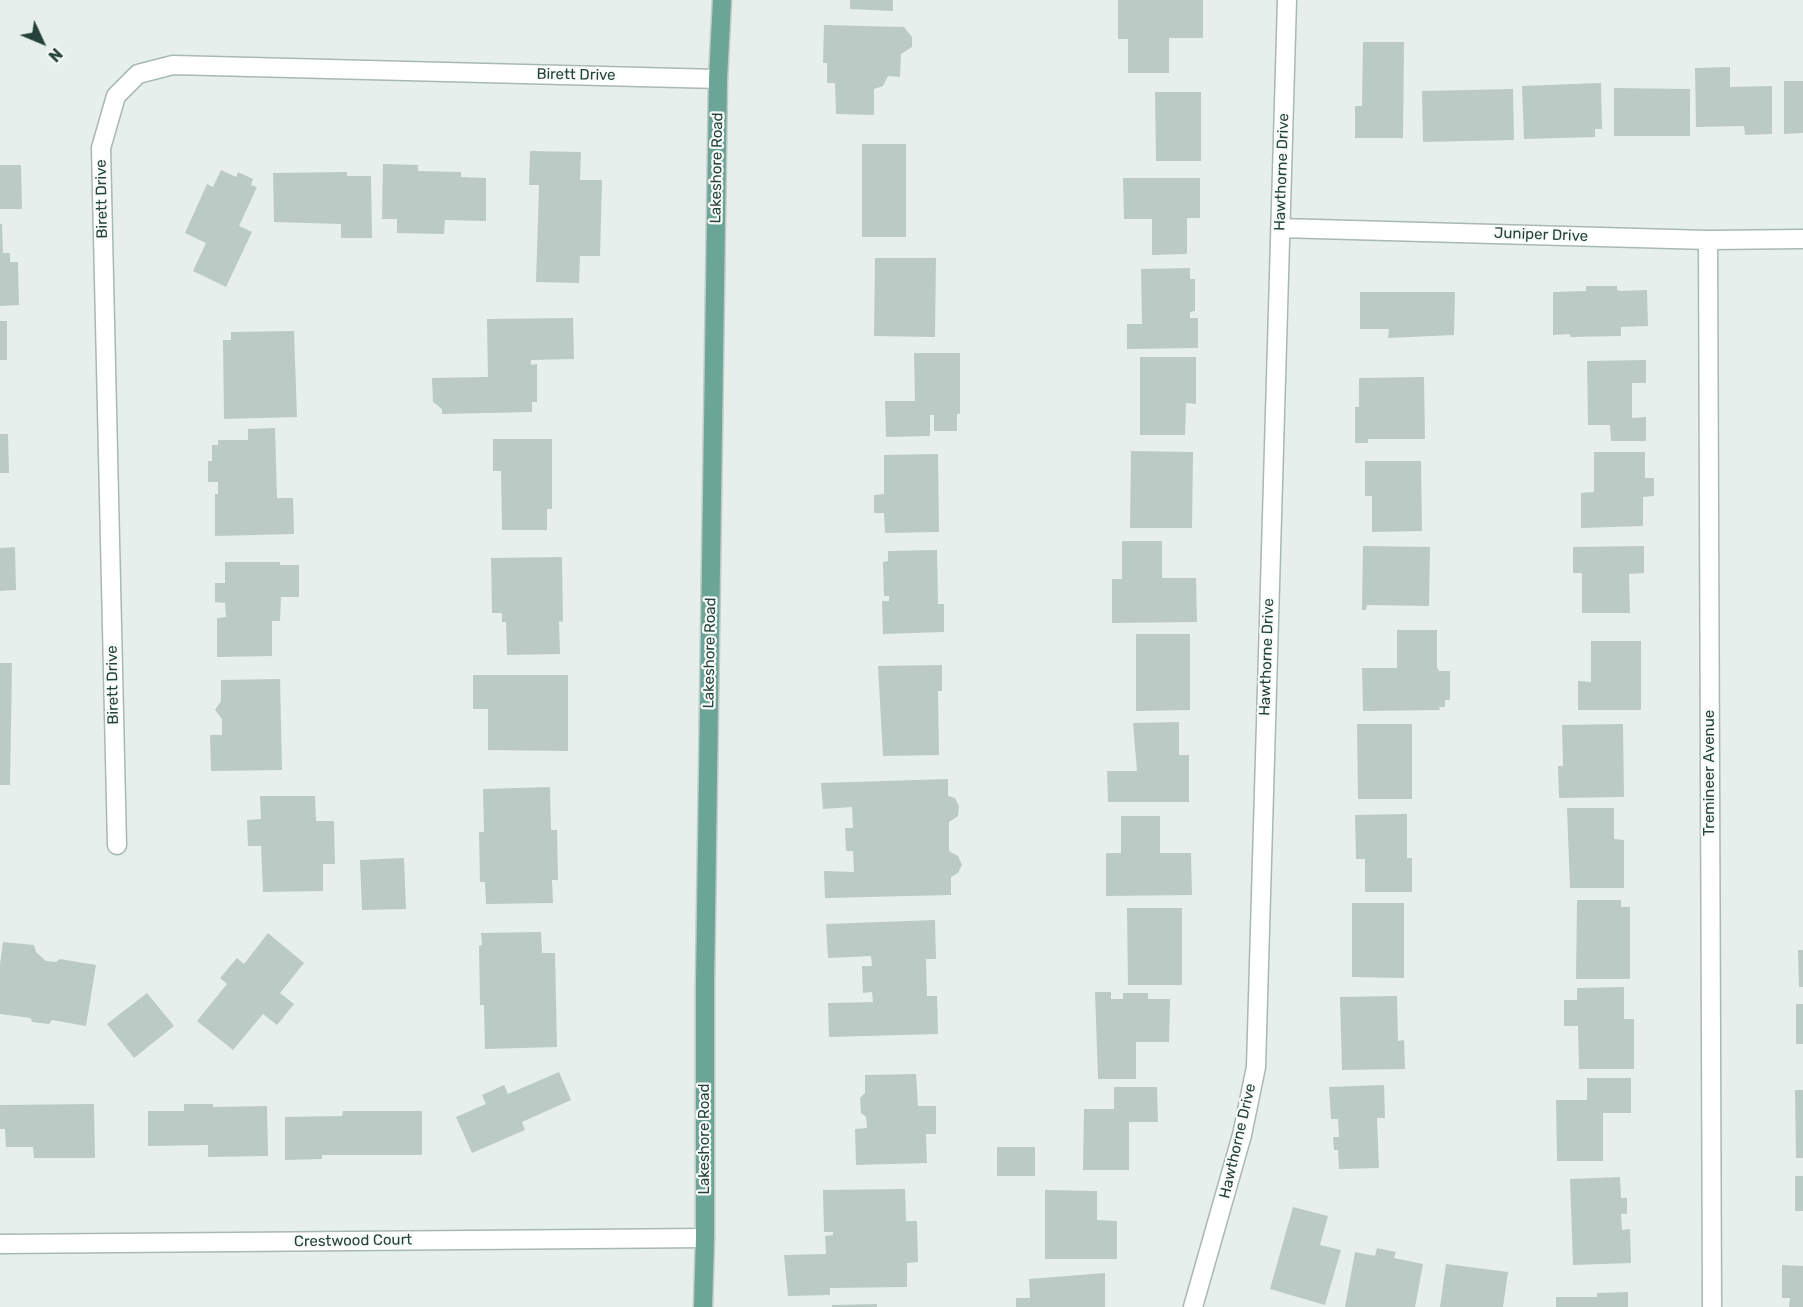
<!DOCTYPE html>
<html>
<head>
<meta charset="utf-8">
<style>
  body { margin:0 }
  #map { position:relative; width:1803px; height:1307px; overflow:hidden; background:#e6efeb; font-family:Rubik,sans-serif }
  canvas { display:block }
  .north { position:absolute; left:12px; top:12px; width:60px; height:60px; -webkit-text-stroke:4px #f7fbf9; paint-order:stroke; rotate:134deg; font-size:16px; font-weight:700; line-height:24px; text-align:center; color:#24423a }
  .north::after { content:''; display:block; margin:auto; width:21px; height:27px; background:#24423a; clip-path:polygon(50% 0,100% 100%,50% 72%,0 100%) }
</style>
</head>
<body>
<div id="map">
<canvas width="1803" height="1307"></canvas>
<div class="north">N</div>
</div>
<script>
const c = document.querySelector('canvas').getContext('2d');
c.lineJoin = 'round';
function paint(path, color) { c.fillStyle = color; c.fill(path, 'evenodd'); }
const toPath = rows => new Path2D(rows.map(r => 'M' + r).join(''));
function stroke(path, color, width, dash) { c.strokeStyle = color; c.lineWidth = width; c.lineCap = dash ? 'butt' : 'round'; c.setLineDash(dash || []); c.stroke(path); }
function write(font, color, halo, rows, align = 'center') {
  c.font = font + ' Rubik,sans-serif'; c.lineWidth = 4.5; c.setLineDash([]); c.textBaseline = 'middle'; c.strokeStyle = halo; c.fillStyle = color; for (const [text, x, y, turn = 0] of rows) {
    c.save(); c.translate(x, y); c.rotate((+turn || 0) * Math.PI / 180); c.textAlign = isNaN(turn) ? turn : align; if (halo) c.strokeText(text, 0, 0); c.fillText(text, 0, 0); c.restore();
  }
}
const building = toPath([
  [850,0,893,0,893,11,850,9],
  [1118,0,1203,0,1203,38,1169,38,1169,73,1128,73,1128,39,1118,39],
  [824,25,904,27,912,37,912,47,901,54,900,77,888,76,883,86,874,89,874,115,836,114,835,83,827,83,827,63,823,63],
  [1363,42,1404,42,1403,138,1355,138,1355,106,1362,106],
  [1730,67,1730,87,1772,86,1772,134,1745,135,1744,126,1696,127,1695,68],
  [1784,81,1803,81,1803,133,1784,134],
  [1601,83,1602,129,1595,129,1595,137,1524,139,1522,86],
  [1614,88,1690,89,1690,136,1614,136],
  [1513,89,1514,140,1423,142,1422,91],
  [1155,92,1201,92,1201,161,1156,161],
  [862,144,906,144,906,237,862,237],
  [530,151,581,152,580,180,602,180,600,256,580,256,579,283,536,282,539,185,529,185],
  [383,164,418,165,418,171,461,172,461,177,486,178,486,221,445,220,444,234,397,233,397,219,382,219],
  [0,165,21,165,22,209,0,209],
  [221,170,236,177,238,172,253,179,251,185,257,187,239,226,252,232,226,287,193,271,206,243,185,233,207,184,213,187],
  [347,172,347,176,371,176,372,238,341,238,341,224,274,222,273,173],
  [1123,178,1200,178,1200,218,1187,218,1187,254,1152,255,1152,219,1124,219],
  [0,224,2,224,3,253,10,253,10,262,18,262,19,305,0,306],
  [875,258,936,258,935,337,874,336],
  [1190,268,1190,279,1195,279,1195,311,1190,312,1190,318,1198,318,1198,348,1127,349,1127,324,1142,324,1141,269],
  [1586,286,1617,286,1617,290,1620,291,1647,290,1648,326,1621,327,1621,336,1570,337,1570,334,1553,335,1553,292,1586,291],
  [1360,292,1455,292,1454,335,1388,338,1389,329,1360,329],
  [573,318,574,359,531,360,531,365,537,364,537,402,532,402,532,412,442,414,442,409,433,402,432,378,488,377,487,319],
  [0,321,7,321,7,360,0,360],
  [294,331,297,417,224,419,223,340,231,340,231,332],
  [914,353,960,353,960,414,957,414,957,431,934,431,934,415,930,415,930,436,886,437,885,401,915,401],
  [1140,357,1196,357,1196,404,1186,403,1185,435,1140,435],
  [1646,360,1646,383,1632,383,1632,418,1646,417,1646,441,1611,441,1610,425,1588,425,1587,361],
  [1424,377,1425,439,1368,439,1368,443,1355,443,1355,407,1359,407,1359,378],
  [275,428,277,498,293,498,294,534,215,536,215,494,218,494,218,482,208,482,208,461,212,461,212,445,218,445,218,440,248,440,248,429],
  [0,434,8,434,9,473,0,473],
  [493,439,552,439,552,509,547,509,547,530,502,530,501,471,493,471],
  [1131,451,1193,452,1192,528,1130,528],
  [1594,452,1645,452,1645,478,1654,478,1654,496,1643,497,1643,526,1581,528,1581,493,1594,492],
  [938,454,939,532,885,533,884,513,874,513,874,495,884,494,884,455],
  [1365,461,1421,461,1422,531,1372,532,1372,496,1365,496],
  [1122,541,1162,541,1162,578,1196,578,1197,622,1112,623,1112,579,1122,579],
  [1363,546,1430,547,1429,606,1367,605,1366,610,1362,610],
  [1644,546,1644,573,1629,574,1630,613,1582,613,1582,573,1573,573,1573,547],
  [15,547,16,590,0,591,0,548],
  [937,550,938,604,944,604,944,632,883,634,882,601,889,601,889,596,884,596,883,562,888,561,888,551],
  [562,557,563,622,559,621,560,654,507,655,506,622,502,622,502,613,492,613,491,558],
  [225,562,280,562,280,565,299,565,299,597,281,597,280,621,272,621,272,656,217,657,217,618,226,617,225,603,215,602,215,583,225,583],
  [1397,630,1437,630,1437,667,1439,671,1450,671,1450,700,1445,700,1445,707,1439,707,1440,710,1363,711,1362,668,1397,668],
  [1136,634,1190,634,1190,710,1136,711],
  [1591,641,1641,641,1641,710,1578,710,1578,681,1591,682],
  [0,663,12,663,10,785,0,785],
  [942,665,942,691,938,691,939,755,883,756,878,666],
  [473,675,568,675,568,751,488,750,488,709,473,709],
  [280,679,282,770,211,771,210,735,222,735,222,719,215,710,221,701,221,680],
  [1179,722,1179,755,1189,755,1189,802,1108,802,1107,771,1137,771,1133,723],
  [1357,724,1412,724,1412,799,1358,799],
  [1623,724,1624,797,1559,798,1558,766,1563,766,1562,725],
  [948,779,948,796,955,798,959,806,958,816,949,822,949,851,958,856,962,865,958,873,951,877,951,895,825,898,824,871,854,872,853,851,846,851,845,828,853,828,852,807,823,809,821,783],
  [550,787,551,830,557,830,558,880,552,880,553,903,486,904,485,882,480,882,479,832,484,832,483,789],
  [260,796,315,796,316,821,334,821,335,864,323,864,323,891,263,892,261,846,248,846,247,820,261,819],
  [1567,808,1614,808,1614,839,1624,840,1624,888,1570,888],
  [1407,814,1407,858,1412,858,1412,892,1365,892,1365,859,1356,859,1355,815],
  [1121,816,1160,816,1160,853,1191,853,1192,895,1106,896,1106,853,1121,853],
  [404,858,406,909,362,910,360,860],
  [1577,900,1621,900,1621,907,1630,907,1630,979,1576,979],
  [1352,903,1404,903,1404,978,1352,977],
  [1127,908,1182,908,1182,985,1128,985],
  [935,920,936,959,926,959,927,996,937,996,938,1034,829,1037,828,1003,873,1002,872,992,863,993,862,966,872,966,871,956,828,958,826,924],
  [541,932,542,953,555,953,557,1047,485,1049,484,1005,480,1005,479,946,482,945,481,933],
  [268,933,304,963,280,993,294,1004,277,1025,263,1014,233,1050,197,1021,227,984,220,978,237,958,244,964],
  [3,942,34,945,36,952,46,961,56,962,60,959,96,965,86,1026,52,1020,49,1024,32,1022,31,1018,0,1014,0,965],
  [1798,950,1803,950,1803,987,1799,987],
  [1624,987,1624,1019,1634,1019,1634,1069,1579,1069,1578,1026,1564,1026,1564,1000,1577,1000,1577,988],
  [1095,992,1111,992,1111,999,1123,999,1123,993,1148,993,1148,999,1170,999,1169,1042,1136,1042,1136,1079,1098,1079],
  [147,993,174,1026,134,1058,107,1024],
  [1397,996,1398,1041,1404,1040,1405,1069,1342,1070,1340,997],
  [1796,1004,1803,1004,1803,1044,1796,1044],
  [559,1072,571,1100,522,1122,525,1130,472,1153,456,1117,486,1104,482,1095,504,1085,508,1094],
  [916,1074,918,1106,936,1106,936,1134,926,1134,927,1163,856,1165,855,1129,867,1128,866,1117,861,1113,860,1098,865,1093,865,1075],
  [1587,1078,1631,1078,1631,1113,1603,1113,1603,1161,1557,1161,1556,1100,1587,1100],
  [1384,1085,1385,1118,1377,1118,1379,1168,1339,1169,1338,1150,1334,1150,1333,1137,1339,1137,1338,1119,1331,1119,1329,1087],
  [1114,1087,1157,1087,1158,1122,1129,1122,1129,1170,1083,1170,1084,1109,1114,1109],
  [1795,1090,1803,1090,1803,1158,1796,1158],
  [94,1104,95,1158,34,1158,33,1147,6,1147,5,1129,0,1129,0,1105],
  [184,1104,213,1104,213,1107,267,1106,268,1156,208,1157,208,1145,148,1146,148,1111,184,1111],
  [343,1111,422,1111,422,1155,322,1155,322,1159,285,1160,285,1117,342,1116],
  [997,1147,1035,1147,1035,1176,997,1176],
  [1795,1176,1803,1176,1803,1211,1795,1211],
  [1620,1177,1621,1198,1627,1198,1627,1214,1621,1214,1622,1230,1630,1229,1631,1263,1573,1265,1570,1179],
  [905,1189,906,1221,917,1221,918,1262,907,1263,907,1287,830,1288,830,1295,788,1296,784,1255,826,1254,825,1236,833,1235,833,1232,824,1232,823,1190],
  [1045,1190,1097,1191,1097,1220,1117,1221,1117,1259,1045,1259],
  [1293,1207,1328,1216,1320,1245,1341,1250,1325,1305,1270,1289],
  [1377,1248,1396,1252,1394,1258,1423,1264,1415,1307,1345,1307,1355,1252,1375,1256],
  [1446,1264,1508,1272,1503,1307,1440,1307],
  [1782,1265,1803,1266,1803,1307,1789,1307,1790,1298,1782,1298],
  [1105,1273,1105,1307,1016,1307,1016,1298,1030,1298,1029,1279],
  [1628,1292,1628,1307,1556,1307,1556,1297,1597,1297,1597,1293],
  [877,1304,877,1307,832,1307,832,1305]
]);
const street = toPath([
  [1280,228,1708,240,1803,239],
  [1708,240,1712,1307],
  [117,845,101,148,116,96,138,74,173,65,718,79],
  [0,1244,705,1238],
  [1193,1307,1242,1135,1256,1067,1287,0]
]);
const primary = toPath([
  [703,1307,705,1238,705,983,718,79,722,0]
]);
const streetNames = [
  ["Birett Drive",576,75,1],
  ["Lakeshore Road",717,168,-89],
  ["Hawthorne Drive",1282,172,-88],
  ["Birett Drive",102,199,-91],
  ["Juniper Drive",1541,235,2],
  ["Lakeshore Road",710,653,-89],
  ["Hawthorne Drive",1267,657,-88],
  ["Birett Drive",113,685,-91],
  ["Tremineer Avenue",1710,773,-90],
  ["Lakeshore Road",705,1139,-90],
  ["Hawthorne Drive",1238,1141,-77],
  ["Crestwood Court",353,1241,-1]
];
paint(building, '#bbcac4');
stroke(street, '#a8b8b2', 21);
stroke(primary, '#c2cac8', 21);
stroke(street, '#fff', 18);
stroke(primary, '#6aa596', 18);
write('15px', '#24423a', '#f7fbf9', streetNames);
</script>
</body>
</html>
